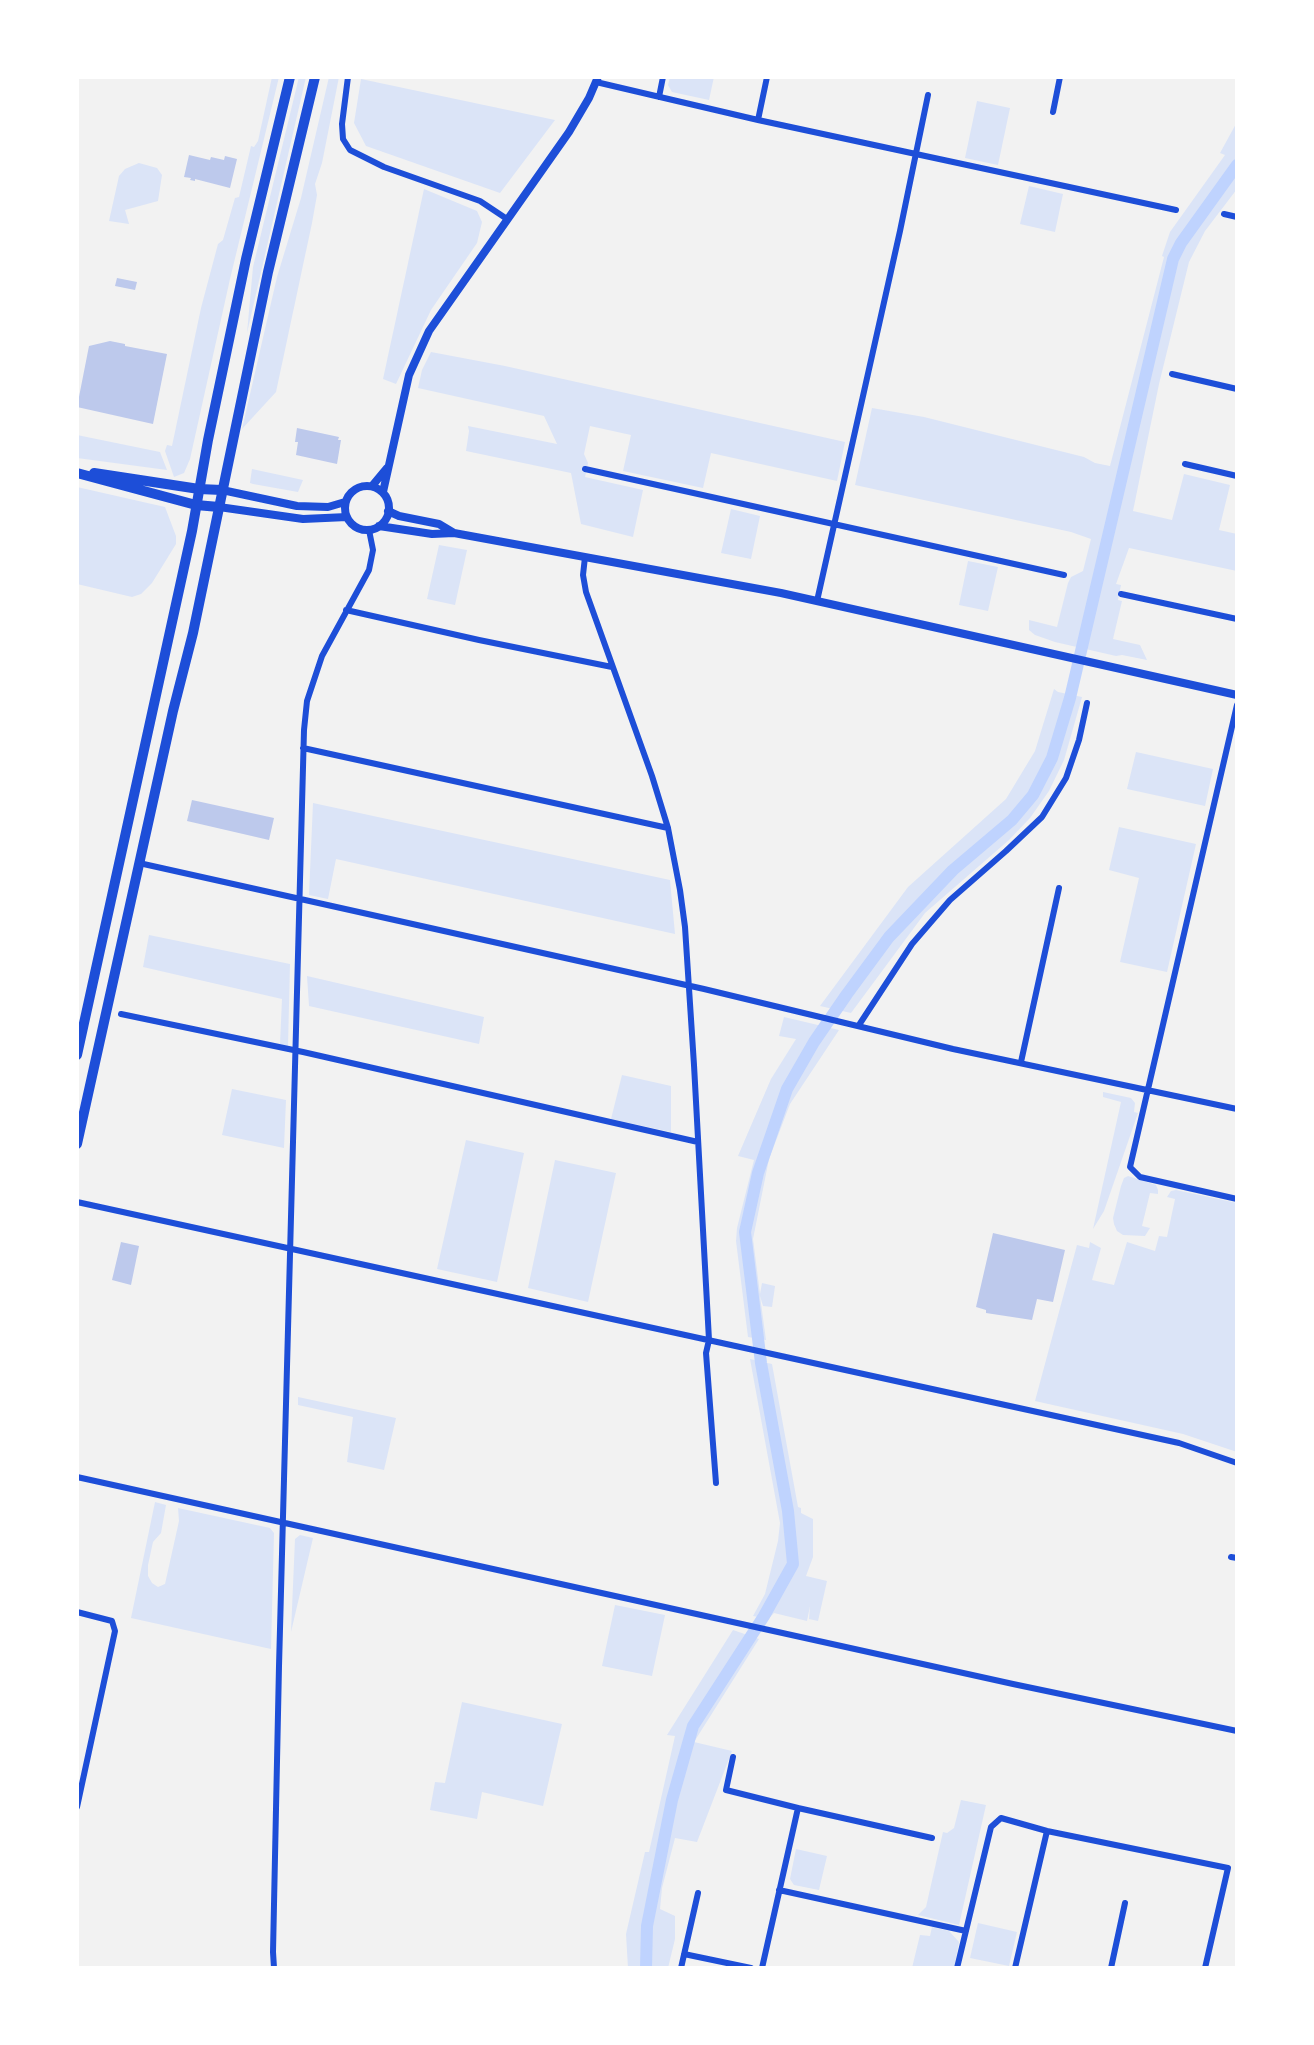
<!DOCTYPE html>
<html>
<head>
<meta charset="utf-8">
<style>
  body { margin:0 }
  #map { position:relative; width:1314px; height:2045px; overflow:hidden; background:#f2f2f2; font-family:"Open Sans",sans-serif }
  canvas { display:block }
  .frame { position:absolute; inset:0; border:79px solid #fff; pointer-events:none }
</style>
</head>
<body>
<div id="map">
<canvas width="1314" height="2045"></canvas>
<div class="frame"></div>
</div>
<script>
const c = document.querySelector('canvas').getContext('2d');
c.lineJoin = 'round';
function paint(path, color) { c.fillStyle = color; c.fill(path, 'evenodd'); }
const toPath = rows => new Path2D(rows.map(r => 'M' + r).join(''));
function stroke(path, color, width, dash) { c.strokeStyle = color; c.lineWidth = width; c.lineCap = dash ? 'butt' : 'round'; c.setLineDash(dash || []); c.stroke(path); }
const green = toPath([
  [272,77,279,77,230,279,190,459,184,473,174,477,165,451,167,445,172,446,201,308,218,244,223,240,235,198,239,197,251,146,254,147,258,141],
  [299,77,306,77,247,333,253,267],
  [329,77,339,77,322,163,315,184,317,195,312,223,276,392,242,429,277,277,301,198],
  [670,77,714,77,709,100,672,92,668,85],
  [361,79,413,90,555,120,500,193,366,146,354,123],
  [977,101,1010,108,998,165,965,158],
  [1237,122,1237,189,1205,231,1189,262,1159,384,1133,511,1172,520,1184,474,1230,485,1219,530,1237,534,1237,571,1129,548,1116,584,1121,585,1118,600,1122,601,1113,639,1140,645,1147,660,1122,655,1116,656,1055,642,1035,635,1029,630,1029,620,1057,627,1068,583,1071,577,1083,571,1091,539,1071,532,855,485,872,408,924,417,1084,457,1095,463,1110,466,1164,257,1162,256,1170,232,1225,155,1220,153],
  [139,163,157,168,162,175,158,201,125,210,129,224,109,221,119,176,125,169],
  [1029,186,1063,194,1055,232,1020,224],
  [424,189,477,211,482,222,477,243,431,310,396,384,383,379],
  [431,352,505,366,845,442,837,481,711,453,703,488,623,471,631,435,590,426,584,454,588,463,585,477,643,490,633,537,581,524,571,473,466,451,469,431,468,426,557,444,544,416,418,388,422,370],
  [77,435,160,452,167,470,77,458],
  [252,469,303,480,298,492,253,484,250,483],
  [77,487,165,507,176,536,176,544,152,583,141,594,132,597,77,584],
  [731,509,760,516,751,559,721,553],
  [439,545,467,550,455,605,427,599],
  [968,561,998,567,988,611,959,605],
  [1054,689,1058,692,1082,697,1064,760,1049,791,1030,818,1009,840,925,913,851,1013,820,1006,908,887,1006,799,1035,751],
  [1136,752,1213,769,1205,806,1127,789],
  [313,803,670,880,675,934,336,859,328,899,309,895],
  [1119,827,1196,844,1167,972,1120,962,1139,878,1109,870],
  [149,935,290,964,288,1046,280,1044,282,999,143,967],
  [307,976,484,1017,479,1044,309,1006],
  [784,1017,839,1030,790,1104,769,1159,753,1239,760,1294,762,1283,775,1286,772,1307,763,1306,760,1296,766,1340,748,1337,736,1241,737,1228,754,1160,738,1156,771,1079,796,1039,779,1036],
  [622,1075,671,1086,671,1132,611,1119],
  [232,1089,286,1100,284,1148,222,1135],
  [1103,1092,1131,1098,1135,1103,1134,1112,1138,1113,1104,1211,1093,1229,1121,1102,1103,1097],
  [466,1140,524,1153,497,1282,437,1269],
  [555,1160,616,1173,588,1302,528,1288],
  [1128,1176,1156,1185,1158,1190,1158,1194,1150,1193,1142,1226,1150,1228,1145,1236,1123,1235,1117,1231,1114,1224,1113,1218,1121,1186,1124,1178],
  [1176,1190,1237,1203,1237,1452,1183,1434,1035,1401,1077,1245,1089,1248,1090,1242,1101,1248,1092,1280,1114,1285,1127,1242,1155,1251,1159,1236,1167,1237,1175,1199,1167,1197,1171,1191],
  [750,1359,772,1364,798,1507,801,1508,801,1513,813,1519,813,1557,806,1576,827,1581,818,1621,809,1619,810,1606,807,1621,774,1613,768,1619,753,1616,765,1594,778,1541,780,1523],
  [298,1397,396,1418,384,1470,347,1462,353,1417,298,1405],
  [155,1502,166,1505,161,1533,153,1542,148,1565,148,1576,152,1583,158,1587,165,1584,179,1521,178,1508,270,1528,274,1533,271,1649,131,1618],
  [300,1535,313,1538,291,1632,295,1539],
  [615,1605,665,1615,652,1676,602,1666],
  [733,1630,759,1639,694,1742,732,1751,697,1842,675,1838,662,1888,660,1909,675,1916,675,1939,668,1968,628,1968,626,1934,645,1852,649,1852,675,1736,667,1735],
  [462,1702,562,1724,543,1806,482,1792,477,1819,430,1810,435,1782,445,1783],
  [961,1800,986,1805,959,1925,918,1915,926,1907,943,1832,947,1833,954,1828],
  [796,1849,827,1856,819,1890,794,1885,790,1879],
  [978,1923,1017,1932,1009,1966,970,1958],
  [932,1927,949,1931,959,1942,954,1968,912,1968,920,1935,930,1936]
]);
const canal = toPath([
  [646,1968,647,1926,672,1800,693,1726,764,1616,793,1564,788,1511,761,1363,745,1232,758,1173,787,1089,814,1042,847,994,889,937,953,870,1012,820,1033,795,1052,758,1070,698,1173,259,1181,243,1237,165]
]);
const building = toPath([
  [189,155,210,160,211,157,224,160,225,156,237,159,230,188,195,179,195,181,190,180,191,178,184,177],
  [117,278,137,282,135,290,115,286],
  [110,341,125,344,125,346,167,354,153,424,77,407,89,346],
  [297,428,339,437,338,440,341,440,337,464,296,455,298,442,295,442],
  [192,800,274,818,269,840,187,821],
  [993,1233,1065,1250,1053,1302,1037,1299,1032,1320,986,1313,986,1310,976,1307],
  [121,1242,139,1246,131,1285,112,1280]
]);
const minor = toPath([
  [348,77,342,124,343,139,350,150,384,167,480,201,507,219],
  [596,82,758,120,1176,210],
  [659,97,663,77],
  [1053,112,1060,77],
  [758,120,767,77],
  [1224,214,1237,217],
  [1172,374,1237,389],
  [1185,464,1237,476],
  [585,469,1064,575],
  [585,557,583,575,586,592,652,776,668,828,680,890,685,927,694,1065,709,1340,706,1353,716,1483],
  [1121,594,1237,619],
  [817,601,900,231,928,95],
  [346,610,479,640,612,667],
  [1237,705,1130,1167,1140,1177,1237,1199],
  [303,748,668,828],
  [139,863,704,989,953,1049,1237,1109],
  [121,1014,303,1052,698,1142],
  [859,1025,912,944,950,900,1006,851,1042,817,1066,778,1079,740,1087,703],
  [1021,1062,1059,888],
  [77,1202,1179,1443,1237,1463],
  [77,1477,1013,1684,1237,1731],
  [1231,1557,1237,1558],
  [77,1612,112,1621,115,1631,77,1807],
  [733,1757,726,1790,798,1808],
  [779,1890,966,1931],
  [684,1954,751,1968],
  [274,1968,273,1952,279,1666,304,730,307,701,322,656,369,570,373,550,369,530],
  [681,1968,698,1893],
  [762,1968,798,1808,932,1838],
  [957,1968,991,1827,1001,1818,1047,1831,1228,1868,1205,1968],
  [1015,1968,1047,1831],
  [1111,1968,1125,1903]
]);
const tertiary = toPath([
  '345 508a22 22 0 1 1 44 0a22 22 0 1 1-44 0Z',
  [372,486,387,468],
  [222,490,297,506,328,507,345,502],
  [383,492,409,375,429,331,569,132,589,98,598,77],
  [219,507,303,519,347,517],
  [388,511,399,516,439,524,454,533],
  [379,526,432,534,454,533,781,593,1237,695]
]);
const secondary = toPath([
  [77,473,196,505,219,507],
  [94,473,199,489,222,490]
]);
const primary = toPath([
  [77,1055,192,531,208,440,246,259,290,77],
  [77,1144,173,711,193,633,268,272,315,77]
]);
paint(green, '#dbe4f7');
stroke(canal, '#bfd3fe', 12);
paint(building, '#bdc9ec');
stroke(minor, '#1d4ed8', 6);
stroke(tertiary, '#1d4ed8', 8);
stroke(secondary, '#1d4ed8', 10);
stroke(primary, '#1d4ed8', 10);
</script>
</body>
</html>
